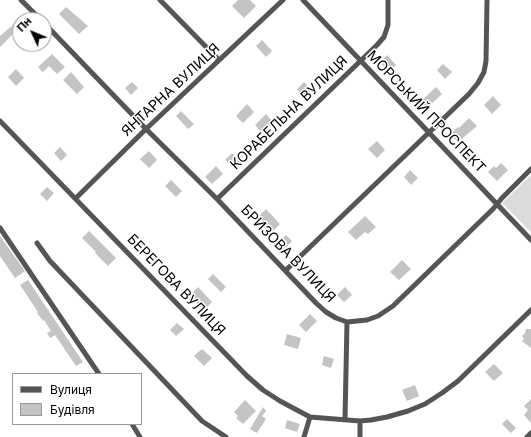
<!DOCTYPE html>
<html>
<head>
<meta charset="utf-8">
<style>
  body { margin:0 }
  #map { position:relative; width:531px; height:437px; overflow:hidden; background:#fff; font-family:Inter,sans-serif }
  canvas { display:block }
  .legend { position:absolute; left:12px; top:373px; width:130px; height:52px; box-sizing:border-box; background:#fff; border:1px solid #999; margin:0; padding:5px 7px; list-style:none; font-size:12px; color:#000 }
  .legend li { display:flex; align-items:center; gap:8px; height:20px }
  .legend b { width:20px; border:1px solid #999 }
  .north { position:absolute; left:12px; top:12px; width:40px; height:40px; box-sizing:border-box; background:#fff; border:1px solid #999; border-radius:50%; rotate:314deg; font-size:11px; font-weight:700; line-height:16px; text-align:center; color:#000 }
  .north::after { content:''; display:block; margin:auto; width:14px; height:18px; background:#000; clip-path:polygon(50% 0,100% 100%,50% 72%,0 100%) }
</style>
</head>
<body>
<div id="map">
<canvas width="531" height="437"></canvas>
<ul class="legend">
<li><b style="height:5px;background:#555"></b>Вулиця</li>
<li><b style="height:11px;background:#c4c4c4"></b>Будівля</li>
</ul>
<div class="north">Пн</div>
</div>
<script>
const c = document.querySelector('canvas').getContext('2d');
c.lineJoin = 'round';
function paint(path, color) { c.fillStyle = color; c.fill(path, 'evenodd'); }
const toPath = rows => new Path2D(rows.map(r => 'M' + r).join(''));
function stroke(path, color, width, dash) { c.strokeStyle = color; c.lineWidth = width; c.lineCap = dash ? 'butt' : 'round'; c.setLineDash(dash || []); c.stroke(path); }
function write(font, color, halo, rows, align = 'center') {
  c.font = font + ' Inter,sans-serif'; c.lineWidth = 3; c.setLineDash([]); c.textBaseline = 'middle'; c.strokeStyle = halo; c.fillStyle = color; for (const [text, x, y, turn = 0] of rows) {
    c.save(); c.translate(x, y); c.rotate((+turn || 0) * Math.PI / 180); c.textAlign = isNaN(turn) ? turn : align; if (halo) c.strokeText(text, 0, 0); c.fillText(text, 0, 0); c.restore();
  }
}
const green = toPath([
  [531,175,531,232,502,203]
]);
const building = toPath([
  [238,0,250,0,256,6,244,18,232,6],
  [66,7,88,26,79,34,59,14],
  [20,19,20,38,15,32,0,47,0,36],
  [262,40,272,51,266,57,256,46],
  [52,54,65,67,57,74,49,66,43,72,38,67],
  [387,55,396,65,389,72,380,62],
  [443,64,452,72,445,79,437,70],
  [16,69,24,78,16,86,8,77],
  [71,72,84,87,77,94,63,80],
  [132,82,138,88,131,95,125,88],
  [304,82,312,90,305,97,297,89],
  [436,87,442,94,427,108,421,101],
  [493,96,501,105,492,114,484,105],
  [247,104,254,112,243,123,236,116],
  [181,111,194,124,188,129,176,116],
  [266,114,273,122,262,133,255,125],
  [469,118,477,126,458,142,450,134,458,127,459,128],
  [377,141,385,150,377,158,368,149],
  [60,147,67,155,61,161,54,153],
  [149,151,157,160,149,168,140,159],
  [232,153,241,161,234,168,225,160],
  [501,163,508,170,497,181,488,172,494,166,496,168],
  [216,166,223,174,212,184,205,177],
  [410,170,418,178,411,185,404,177],
  [171,180,182,191,176,197,165,186],
  [47,187,54,193,47,201,40,194],
  [266,209,280,224,270,234,256,219],
  [365,216,376,227,368,234,365,232,356,240,348,232],
  [89,231,116,258,108,266,95,253,96,252,82,238],
  [286,235,292,241,282,251,276,245],
  [0,236,25,271,15,278,0,256],
  [402,260,411,269,399,280,390,272],
  [213,274,226,287,221,292,208,279],
  [28,280,83,362,76,366,55,335,50,338,47,333,51,331,44,320,43,321,37,313,38,312,20,285],
  [198,287,212,302,204,310,189,296],
  [345,287,352,295,344,302,337,295],
  [310,314,317,321,306,332,299,325],
  [177,323,184,329,176,336,170,330],
  [526,329,531,329,531,348,522,341,524,339,522,336,525,333],
  [287,334,301,338,298,349,284,345],
  [202,349,212,358,204,366,194,356],
  [324,356,334,359,331,368,322,365],
  [494,364,503,373,494,381,485,372],
  [415,385,419,396,407,401,402,390],
  [531,399,531,423,524,415,528,410,524,406],
  [245,400,256,411,243,424,236,418,238,416,234,412],
  [263,407,266,411,262,416,266,419,257,433,250,429],
  [507,419,516,428,511,433,502,424],
  [287,420,300,424,297,432,285,428]
]);
const street = toPath([
  [21,0,41,20],
  [160,0,219,60],
  [303,0,531,240],
  [44,23,146,129,217,199,316,303,326,312,336,318,347,322,367,320,378,316,393,306,493,209,502,198,531,169],
  [0,121,247,376,263,390,280,401,310,417,360,421,371,420,387,417,408,411,425,404,442,393,458,381,531,310],
  [76,198,146,129,283,0],
  [217,199,377,45,384,37,388,25,388,0],
  [0,228,99,374],
  [37,243,50,261,202,421,226,437],
  [286,270,469,94,478,83,484,72,486,61,487,0],
  [345,420,347,322],
  [360,421,360,437],
  [132,424,140,437],
  [304,437,310,417],
  [527,437,531,433]
]);
const streetNames = [
  ["ЯНТАРНА ВУЛИЦЯ",171,90,-43],
  ["МОРСЬКИЙ ПРОСПЕКТ",426,112,46],
  ["КОРАБЕЛЬНА ВУЛИЦЯ",289,113,-44],
  ["БРИЗОВА ВУЛИЦЯ",288,254,46],
  ["БЕРЕГОВА ВУЛИЦЯ",176,285,46]
];
paint(green, '#dcdcdc');
paint(building, '#c4c4c4');
stroke(street, '#555', 5);
write('14px', '#000', '#fff', streetNames);
</script>
</body>
</html>
